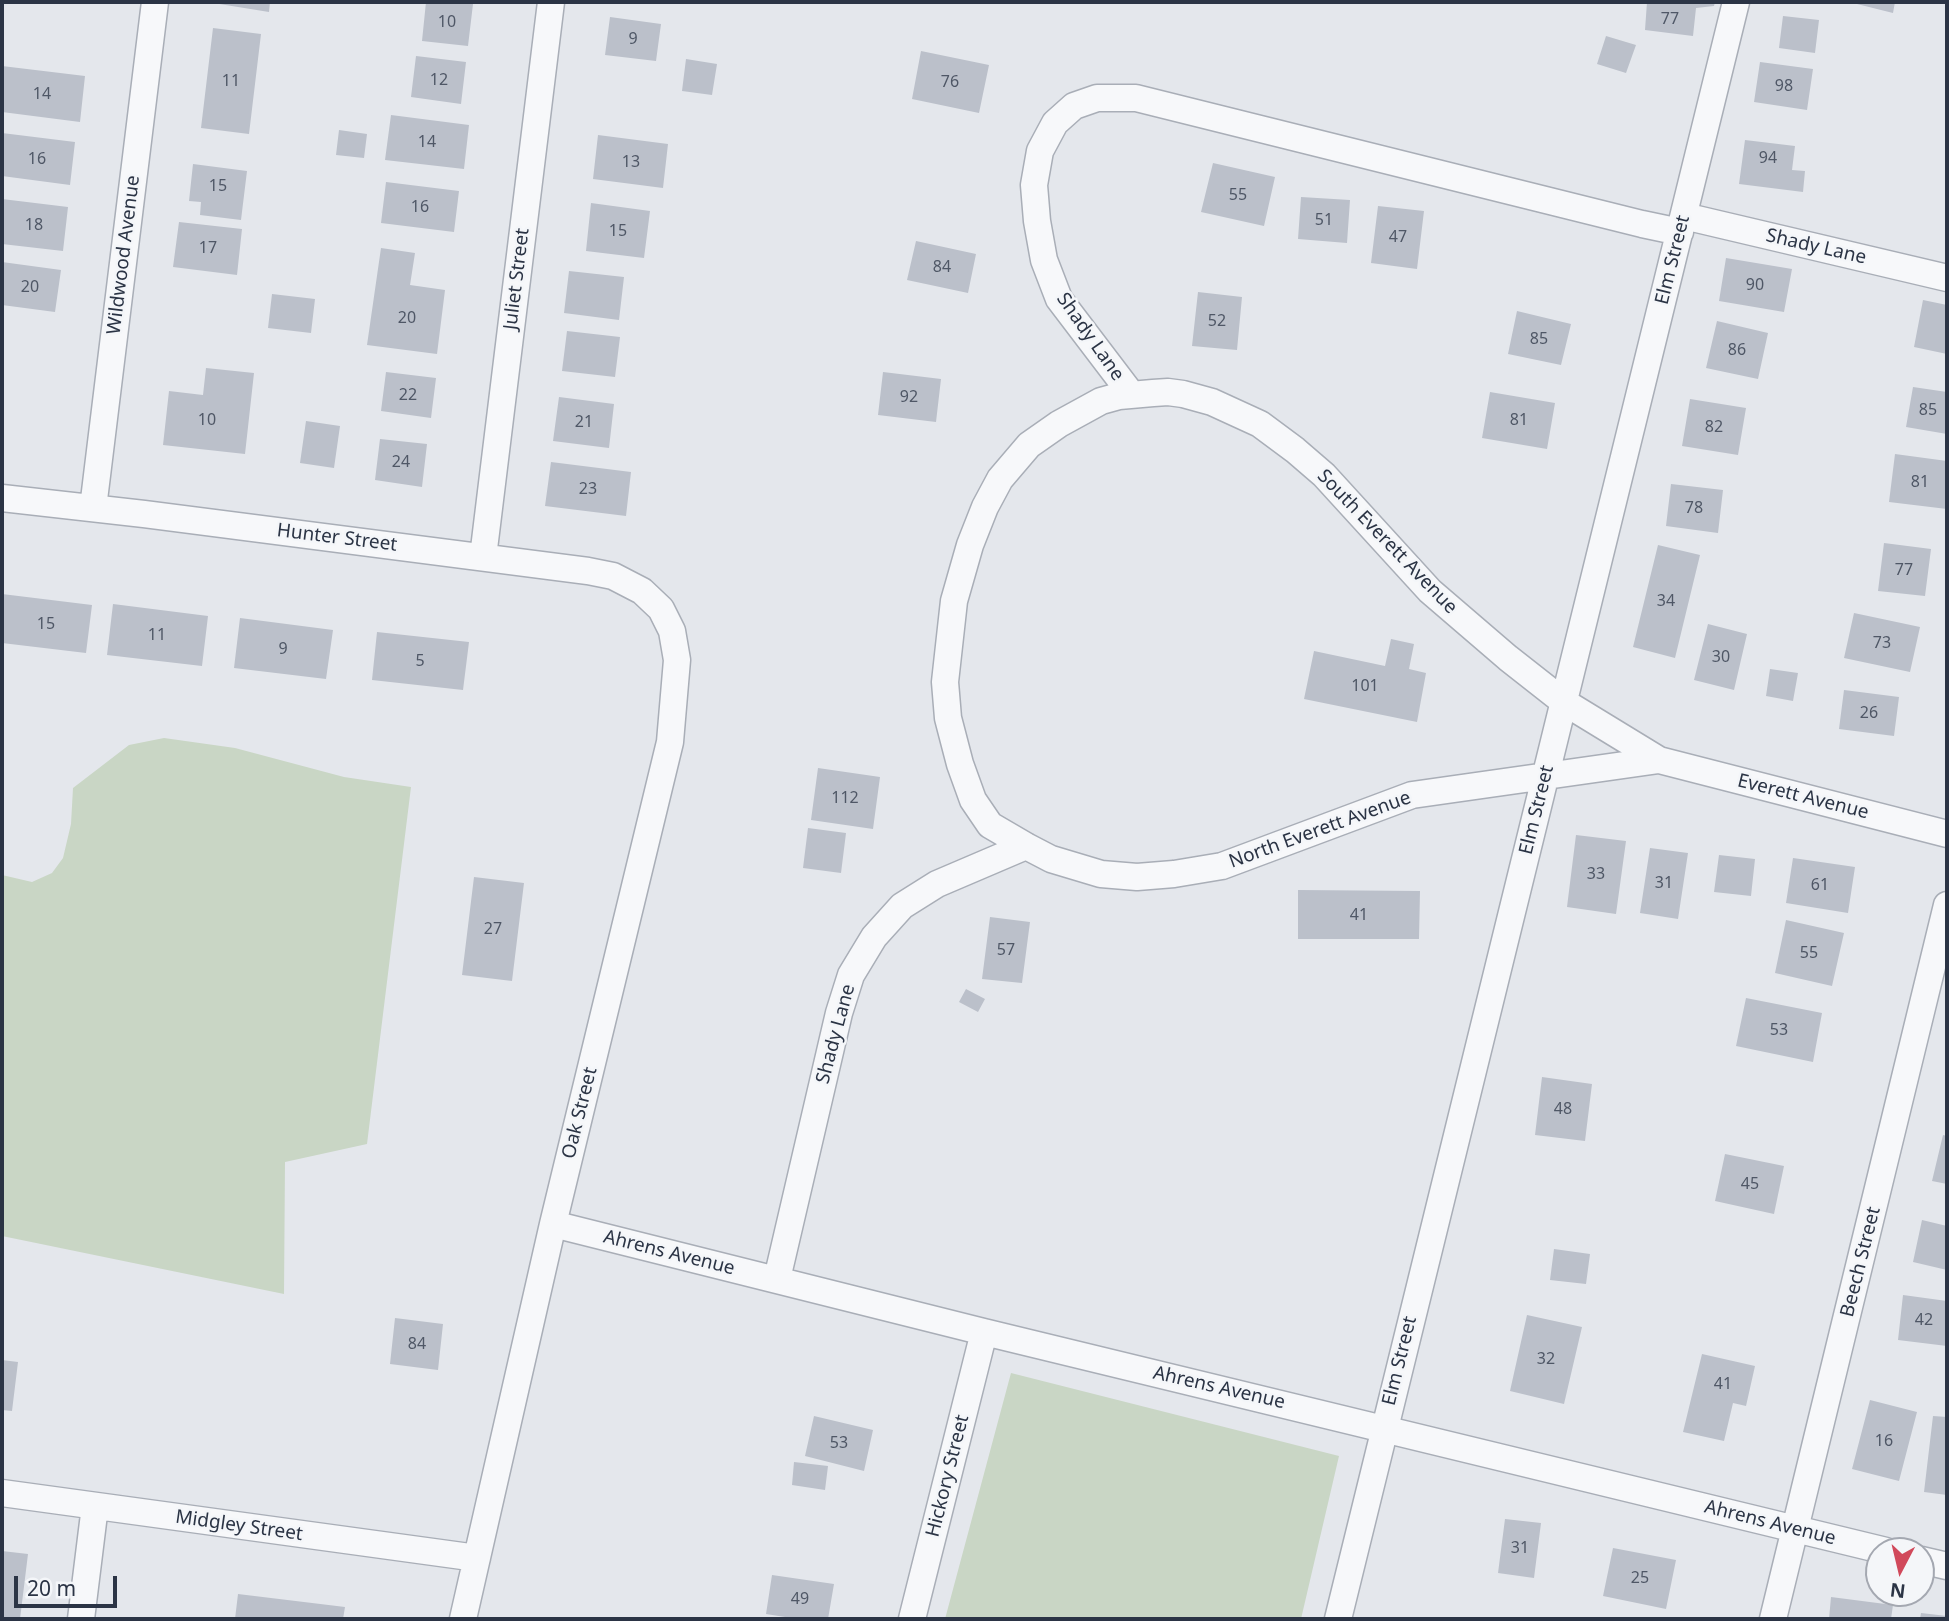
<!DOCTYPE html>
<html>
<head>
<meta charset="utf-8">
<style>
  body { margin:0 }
  #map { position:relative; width:1949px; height:1621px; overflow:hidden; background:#e4e7ec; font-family:"Noto Sans",sans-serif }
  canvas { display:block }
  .frame { position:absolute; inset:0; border:4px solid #2b3445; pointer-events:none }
  .north { position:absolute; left:1865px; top:1537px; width:70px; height:70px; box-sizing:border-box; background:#f4f6f9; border:2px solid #a4a8b1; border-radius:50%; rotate:187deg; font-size:19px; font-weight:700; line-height:28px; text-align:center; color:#2b3445 }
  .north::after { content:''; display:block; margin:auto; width:24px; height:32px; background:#d1495b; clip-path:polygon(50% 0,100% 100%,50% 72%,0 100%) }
  .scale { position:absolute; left:14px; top:1576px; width:103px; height:32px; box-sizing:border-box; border:4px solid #2b3445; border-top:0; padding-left:9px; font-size:21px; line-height:24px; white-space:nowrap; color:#2b3445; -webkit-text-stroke:5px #f4f6f9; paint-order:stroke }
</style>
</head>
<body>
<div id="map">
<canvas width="1949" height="1621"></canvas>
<div class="frame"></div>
<div class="north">N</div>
<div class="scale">20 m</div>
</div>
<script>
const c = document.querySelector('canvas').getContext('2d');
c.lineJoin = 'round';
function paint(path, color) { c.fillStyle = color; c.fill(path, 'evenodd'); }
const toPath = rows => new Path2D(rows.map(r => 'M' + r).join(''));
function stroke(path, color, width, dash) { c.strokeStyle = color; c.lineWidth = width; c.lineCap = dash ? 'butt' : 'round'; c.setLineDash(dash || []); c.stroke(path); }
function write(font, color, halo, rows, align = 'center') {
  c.font = font + ' "Noto Sans",sans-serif'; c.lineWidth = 5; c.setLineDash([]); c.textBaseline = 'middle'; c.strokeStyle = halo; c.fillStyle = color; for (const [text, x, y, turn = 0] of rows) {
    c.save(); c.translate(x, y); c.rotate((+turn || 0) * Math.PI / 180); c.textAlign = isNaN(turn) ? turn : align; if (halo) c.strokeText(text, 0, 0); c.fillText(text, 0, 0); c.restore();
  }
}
const green = toPath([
  [164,738,235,748,344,777,411,787,367,1144,285,1162,284,1294,2,1236,2,875,32,882,52,873,63,858,71,824,73,788,129,745],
  [1011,1373,1339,1456,1301,1619,945,1619]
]);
const building = toPath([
  [207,2,270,2,269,12],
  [426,2,473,4,468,46,422,41],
  [1647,2,1715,2,1714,6,1696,8,1693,36,1645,30],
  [1849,2,1895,2,1893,13],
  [1783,16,1819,20,1815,53,1779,48],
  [610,17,661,24,656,61,605,55],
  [213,28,261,34,249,134,201,128],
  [1606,36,1636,45,1626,73,1597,64],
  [921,51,989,65,979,113,912,99],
  [416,56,466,62,461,104,411,97],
  [686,59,717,64,712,95,682,91],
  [1760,62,1813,69,1807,110,1754,102],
  [2,66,85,76,80,122,2,112],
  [391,115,469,125,464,169,385,160],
  [339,130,367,134,364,158,336,155],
  [2,133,75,142,70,185,2,176],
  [598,135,668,144,663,188,593,179],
  [1745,140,1795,146,1792,170,1805,171,1803,192,1739,184],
  [1213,163,1275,177,1264,226,1201,212],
  [193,164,247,171,241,220,200,215,201,202,189,201],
  [386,182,459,191,454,232,381,223],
  [1301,197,1350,200,1347,243,1298,239],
  [2,199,68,207,63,251,2,244],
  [591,203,650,211,644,258,586,251],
  [1378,206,1424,211,1417,269,1371,263],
  [179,222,242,229,237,275,173,267],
  [916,241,976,254,968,293,907,280],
  [381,248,415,253,410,285,445,290,437,354,367,345],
  [1726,258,1792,269,1784,312,1719,301],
  [2,262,61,270,55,312,2,305],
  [569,271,624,277,619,320,564,313],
  [1198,292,1242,297,1237,350,1192,346],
  [272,294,315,299,311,333,268,328],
  [1923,300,1947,305,1947,354,1914,347],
  [1517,311,1571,324,1561,365,1508,354],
  [1717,321,1768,333,1758,379,1706,368],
  [567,331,620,337,615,377,562,371],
  [206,368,254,373,245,454,163,445,169,391,203,395],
  [386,372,436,378,431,418,381,411],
  [883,372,941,379,936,422,878,415],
  [1913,387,1947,392,1947,434,1906,427],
  [1490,392,1555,403,1547,449,1482,438],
  [559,397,614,404,609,448,553,441],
  [1690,399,1746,408,1738,455,1682,446],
  [306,421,340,426,334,468,300,463],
  [380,439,427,444,422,487,375,480],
  [1895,454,1947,461,1947,509,1889,502],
  [551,462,631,472,626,516,545,506],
  [1671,484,1723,490,1718,533,1666,526],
  [1884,543,1931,549,1925,596,1878,591],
  [1658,545,1700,555,1675,658,1633,647],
  [2,594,92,605,86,653,2,643],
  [113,604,208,616,202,666,107,655],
  [1854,613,1920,627,1910,672,1844,658],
  [240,618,333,630,326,679,234,668],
  [1708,624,1747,634,1734,690,1694,680],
  [377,632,469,642,463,690,372,680],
  [1391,639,1414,644,1409,669,1426,673,1417,722,1304,699,1314,651,1385,666],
  [1770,669,1798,673,1793,701,1766,696],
  [1844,690,1899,697,1894,736,1839,729],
  [818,768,880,777,873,829,811,820],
  [808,828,846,833,841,873,803,868],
  [1576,835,1626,841,1616,914,1567,907],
  [1650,848,1688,853,1678,919,1640,913],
  [1719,855,1755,859,1751,896,1714,892],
  [1793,858,1855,867,1848,913,1786,903],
  [474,877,524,883,512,981,462,975],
  [1298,890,1420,891,1419,939,1298,939],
  [990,917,1030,922,1022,983,982,979],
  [1786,920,1844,933,1832,986,1775,973],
  [966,989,985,999,978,1012,959,1002],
  [1746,998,1822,1013,1813,1062,1736,1046],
  [1542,1077,1592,1084,1585,1141,1535,1135],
  [1943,1135,1947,1136,1947,1184,1932,1181],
  [1725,1154,1784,1166,1774,1214,1715,1201],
  [1922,1220,1947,1226,1947,1270,1913,1262],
  [1554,1249,1590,1254,1586,1284,1550,1280],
  [1903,1295,1947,1301,1947,1346,1898,1340],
  [1527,1315,1582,1327,1564,1404,1510,1391],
  [395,1318,443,1324,438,1370,390,1364],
  [1702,1354,1755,1366,1746,1406,1733,1403,1724,1441,1683,1432],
  [2,1360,18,1362,12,1411,2,1410],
  [1870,1400,1917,1412,1899,1481,1852,1469],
  [814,1416,873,1430,864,1471,805,1456],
  [1933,1416,1947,1417,1947,1495,1924,1492],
  [794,1462,828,1466,825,1490,792,1485],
  [1505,1519,1541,1523,1534,1578,1498,1573],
  [1613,1548,1676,1560,1666,1609,1603,1596],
  [2,1551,28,1554,20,1619,2,1619],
  [772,1575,834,1584,828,1619,798,1619,766,1614],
  [238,1594,345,1607,343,1619,235,1619],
  [1831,1597,1893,1605,1891,1619,1829,1619],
  [1921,1613,1947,1616,1947,1619,1920,1619]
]);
const street = toPath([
  [1684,216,1947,278],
  [1132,395,1059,299,1044,260,1037,221,1034,185,1040,151,1055,123,1074,106,1097,98,1136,98,1642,224,1680,232],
  [2,498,144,514,588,571,613,576,642,591,661,609,672,631,677,660,670,742,553,1224,463,1619],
  [93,508,155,2],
  [483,557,551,2],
  [1659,760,1412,795,1222,866,1174,874,1137,877,1101,874,1051,859,1026,846,990,825,973,800,960,764,948,718,945,682,954,601,970,545,985,507,1000,479,1029,445,1059,424,1101,401,1119,396,1153,393,1168,392,1183,394,1212,402,1260,424,1295,450,1324,475,1430,591,1508,658,1564,702,1659,760,1947,834],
  [553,1224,984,1332,1886,1551],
  [777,1279,839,1013,851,975,874,937,902,906,937,884,1026,846],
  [2,1493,477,1558],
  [1921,1560,1947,1566],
  [81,1619,95,1506],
  [912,1619,984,1332],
  [1338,1619,1736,2],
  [1773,1619,1947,905]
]);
const numberNames = [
  ["77",1670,19],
  ["10",447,22],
  ["9",633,39],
  ["12",439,80],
  ["11",231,81],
  ["76",950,82],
  ["98",1784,86],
  ["14",42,94],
  ["14",427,142],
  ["94",1768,158],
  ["16",37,159],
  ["13",631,162],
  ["15",218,186],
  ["55",1238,195],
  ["16",420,207],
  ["51",1324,220],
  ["18",34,225],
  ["15",618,231],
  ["47",1398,237],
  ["17",208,248],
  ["84",942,267],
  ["90",1755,285],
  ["20",30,287],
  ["20",407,318],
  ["52",1217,321],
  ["85",1539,339],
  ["86",1737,350],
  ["22",408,395],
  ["92",909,397],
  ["85",1928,410],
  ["10",207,420],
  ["81",1519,420],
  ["21",584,422],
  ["82",1714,427],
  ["24",401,462],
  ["81",1920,482],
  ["23",588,489],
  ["78",1694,508],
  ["77",1904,570],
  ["34",1666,601],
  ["15",46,624],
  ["11",157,635],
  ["73",1882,643],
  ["9",283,649],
  ["30",1721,657],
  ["5",420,661],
  ["101",1365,686],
  ["26",1869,713],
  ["112",845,798],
  ["33",1596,874],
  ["31",1664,883],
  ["61",1820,885],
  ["41",1359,915],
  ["27",493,929],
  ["57",1006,950],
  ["55",1809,953],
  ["53",1779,1030],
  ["48",1563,1109],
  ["45",1750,1184],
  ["42",1924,1320],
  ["84",417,1344],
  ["32",1546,1359],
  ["41",1723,1384],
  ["16",1884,1441],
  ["53",839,1443],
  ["31",1520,1548],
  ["25",1640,1578],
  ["49",800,1599]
];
const streetNames = [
  ["Shady Lane",1816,247,13],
  ["Wildwood Avenue",124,255,-83],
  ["Elm Street",1673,260,-76],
  ["Juliet Street",517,279,-83],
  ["Shady Lane",1090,337,55],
  ["Hunter Street",337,538,7],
  ["South Everett Avenue",1387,542,46],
  ["Everett Avenue",1803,797,14],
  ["Elm Street",1537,810,-76],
  ["North Everett Avenue",1320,830,-20],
  ["Shady Lane",836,1034,-75],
  ["Oak Street",580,1113,-76],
  ["Ahrens Avenue",669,1253,14],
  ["Beech Street",1861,1262,-76],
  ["Elm Street",1400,1361,-76],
  ["Ahrens Avenue",1219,1388,13],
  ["Hickory Street",948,1476,-76],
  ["Ahrens Avenue",1770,1523,14],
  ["Midgley Street",239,1526,8]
];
paint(green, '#c9d6c5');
paint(building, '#bbc0ca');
stroke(street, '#a9aeb7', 29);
stroke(street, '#f7f8fa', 26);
write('16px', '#4f5766', null, numberNames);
write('19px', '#2b3445', '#f4f6f9', streetNames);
</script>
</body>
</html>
